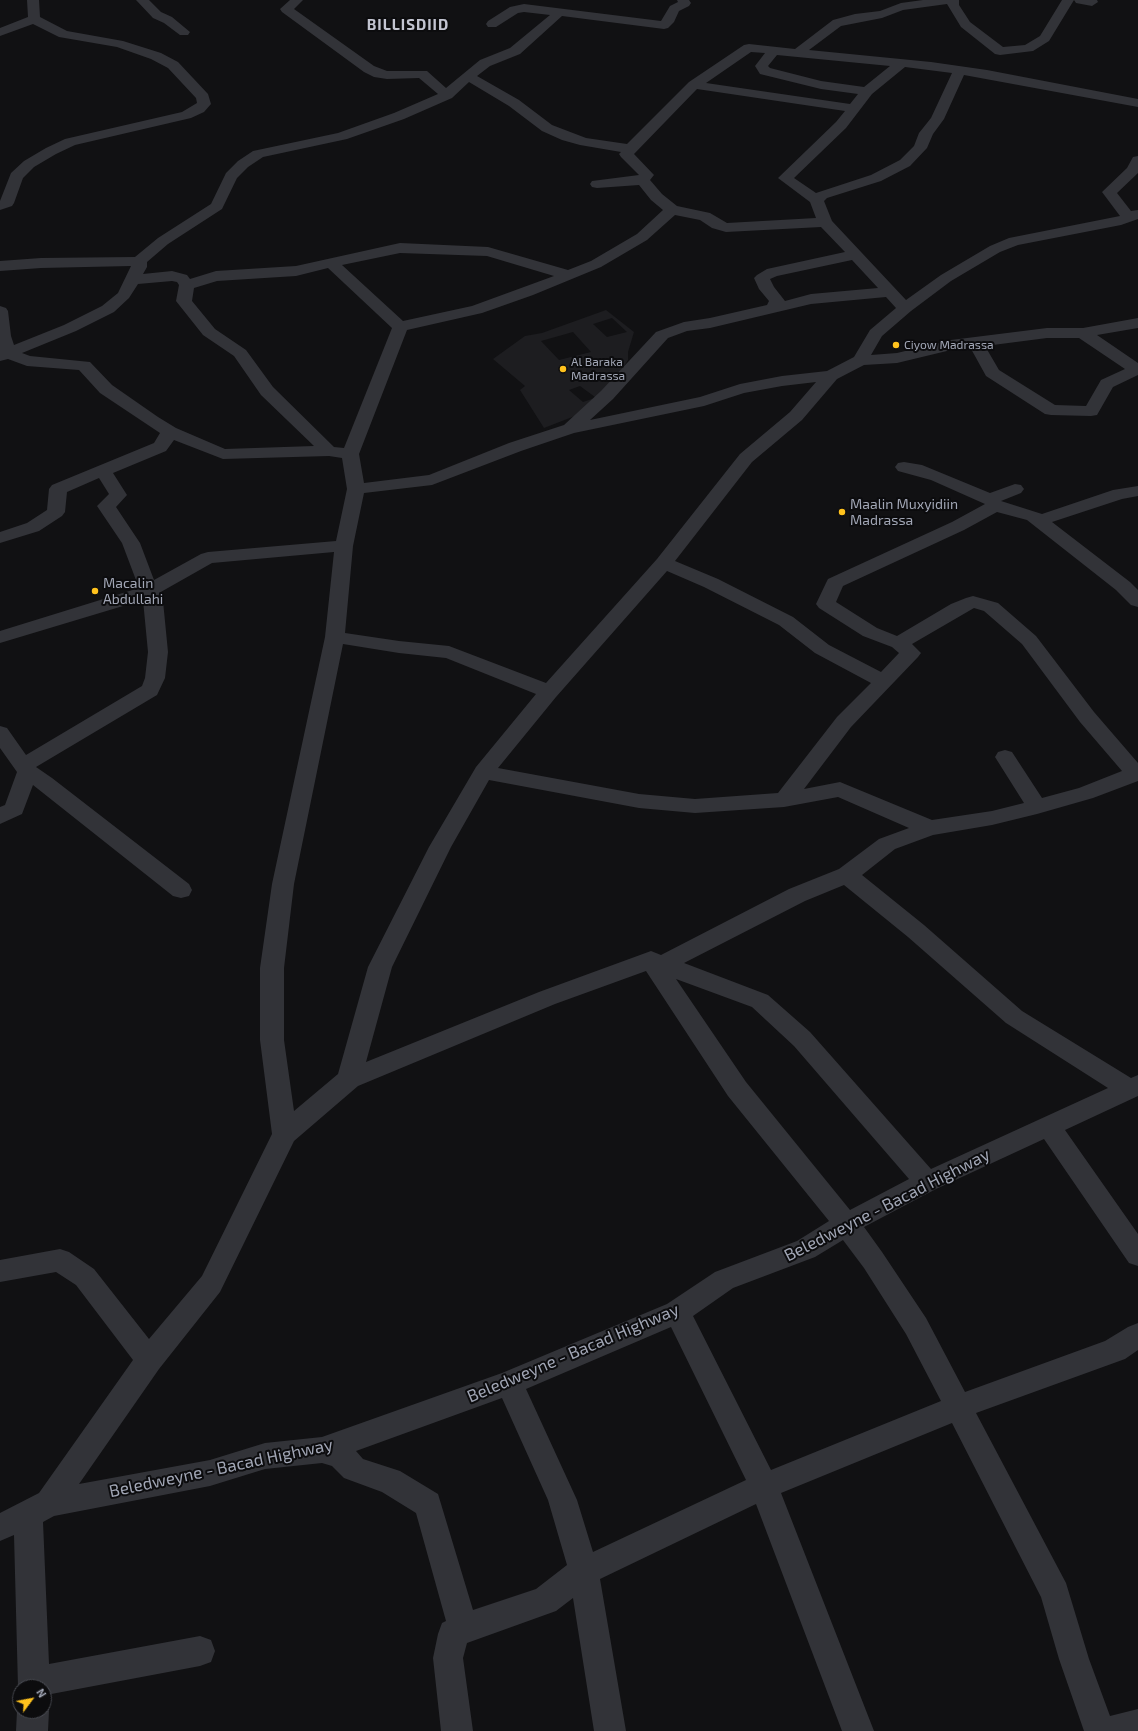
<!DOCTYPE html>
<html>
<head>
<meta charset="utf-8">
<style>
  body { margin:0 }
  #map { position:relative; width:1138px; height:1731px; overflow:hidden; background:#111113; font-family:"Exo 2",sans-serif }
  canvas { display:block }
  .north { position:absolute; left:12px; top:1679px; width:40px; height:40px; box-sizing:border-box; background:#0c0c0e; border:1px solid #484a51; border-radius:50%; rotate:58deg; font-size:11px; font-weight:700; line-height:16px; text-align:center; color:#a1a6b5 }
  .north::after { content:''; display:block; margin:auto; width:14px; height:18px; background:#ffc21d; clip-path:polygon(50% 0,100% 100%,50% 72%,0 100%) }
</style>
</head>
<body>
<div id="map">
<canvas width="1138" height="1731"></canvas>
<div class="north">N</div>
</div>
<script>
const c = document.querySelector('canvas').getContext('2d');
c.lineJoin = 'round';
function paint(path, color) { c.fillStyle = color; c.fill(path, 'evenodd'); }
const toPath = rows => new Path2D(rows.map(r => 'M' + r).join(''));
function stroke(path, color, width, dash) { c.strokeStyle = color; c.lineWidth = width; c.lineCap = dash ? 'butt' : 'round'; c.setLineDash(dash || []); c.stroke(path); }
function write(font, color, halo, rows, align = 'center') {
  c.font = font + ' "Exo 2",sans-serif'; c.lineWidth = 4; c.setLineDash([]); c.textBaseline = 'middle'; c.strokeStyle = halo; c.fillStyle = color; for (const [text, x, y, turn = 0] of rows) {
    c.save(); c.translate(x, y); c.rotate((+turn || 0) * Math.PI / 180); c.textAlign = isNaN(turn) ? turn : align; if (halo) c.strokeText(text, 0, 0); c.fillText(text, 0, 0); c.restore();
  }
}
const built = toPath([
  [606,310,634,332,628,352,628,360,617,377,580,414,544,428,520,390,525,386,493,359,525,336,542,333],
  [612,318,627,332,607,337,593,324],
  [573,332,591,352,559,360,541,341],
  [580,386,595,397,595,398,583,402,569,390]
]);
const minor = toPath([
  [27,0,39,0,40,17,67,31,123,41,161,53,178,62,208,94,211,104,204,112,191,118,75,145,56,154,34,167,23,178,14,203,12,206,0,210,0,201,11,173,24,161,46,148,65,139,182,112,197,103,196,98,168,68,151,59,117,47,59,37,33,24,0,36,0,28,28,17,27,0],
  [136,0,149,0,161,12,172,17,190,32,188,35,180,35,164,23,153,18,136,0],
  [290,0,303,0,294,9,374,66,387,71,427,71,446,88,480,60,510,48,550,15,524,12,518,13,496,27,488,27,486,24,488,21,510,7,524,4,661,21,670,6,678,2,677,0,689,0,691,3,689,6,679,11,674,22,668,28,664,29,562,16,520,54,490,66,477,76,519,100,552,125,586,138,627,144,689,82,744,45,749,44,795,49,833,20,855,14,880,11,901,3,923,0,959,0,959,5,970,22,1003,47,1025,45,1040,36,1062,0,1097,0,1098,2,1092,6,1076,3,1074,0,1049,41,1033,51,1000,55,995,54,961,27,947,4,903,10,882,18,841,26,809,50,931,62,987,70,1138,99,1138,107,964,75,944,119,933,134,927,148,910,166,881,181,827,198,824,201,832,221,906,300,941,275,990,246,1009,238,1120,216,1102,192,1127,168,1133,157,1138,156,1138,173,1117,193,1131,211,1138,210,1138,219,1121,225,1018,245,1000,252,951,281,911,311,882,336,871,355,897,353,951,340,1047,328,1083,328,1138,318,1138,328,1097,335,1138,363,1138,375,1113,387,1097,415,1091,416,1051,415,1045,414,986,376,970,347,951,350,897,363,864,365,837,379,802,420,752,462,675,561,718,579,793,617,829,645,881,672,899,653,892,647,863,636,819,608,816,604,826,583,828,579,952,522,985,504,931,480,898,471,895,467,898,463,904,462,922,465,990,493,1015,484,1021,485,1024,489,1021,493,1001,501,1042,514,1113,490,1138,486,1138,496,1122,499,1052,522,1130,582,1138,590,1138,607,1131,605,1116,590,1027,520,997,512,964,530,843,586,836,602,877,628,897,636,951,604,966,598,973,596,998,603,1036,636,1094,712,1138,763,1138,781,1093,798,1037,814,992,825,933,835,895,849,862,875,924,925,1022,1011,1131,1078,1138,1075,1138,1096,1065,1130,1138,1234,1138,1266,1129,1263,1044,1139,936,1189,864,1227,882,1252,926,1318,965,1392,1105,1341,1128,1327,1138,1323,1138,1350,1125,1359,976,1413,1066,1583,1089,1659,1110,1716,1138,1709,1138,1731,1084,1731,1059,1659,1041,1597,952,1423,781,1493,874,1731,842,1731,756,1504,600,1579,626,1731,594,1731,573,1598,556,1611,467,1643,463,1658,473,1731,441,1731,433,1658,438,1634,442,1623,446,1621,416,1513,382,1492,344,1478,332,1466,322,1463,265,1469,210,1486,54,1516,43,1522,49,1664,200,1636,211,1640,215,1651,211,1662,200,1666,46,1695,44,1699,44,1687,20,1687,20,1691,18,1687,14,1535,0,1541,0,1513,39,1493,133,1360,76,1285,56,1272,0,1282,0,1260,60,1249,69,1252,94,1269,149,1339,202,1276,272,1134,260,1040,260,968,272,884,325,637,334,552,212,563,159,593,163,601,168,652,165,678,157,695,36,767,52,778,189,884,192,890,189,896,181,898,173,896,33,785,22,814,0,824,0,807,5,805,17,772,0,748,0,726,7,728,26,755,142,686,145,678,148,652,143,600,0,643,0,631,139,588,122,543,97,506,109,494,99,478,67,492,65,512,62,516,39,531,0,543,0,532,27,523,47,510,49,489,52,485,154,443,160,433,100,393,79,370,27,366,8,359,0,361,0,306,6,308,8,311,11,336,14,345,64,325,102,306,118,293,131,266,41,268,0,271,0,261,41,258,135,257,158,238,211,204,226,173,238,161,253,151,338,133,394,113,438,94,419,78,387,79,374,77,364,72,282,12,280,9,290,0],
  [751,52,765,53,755,66,760,74,821,89,858,94,850,104,706,83,751,52],
  [777,55,890,66,864,87,821,81,770,68,768,66,777,55],
  [905,67,952,73,931,118,919,133,914,146,900,160,871,175,816,193,794,178,846,128,872,94,905,67],
  [469,82,509,106,542,131,562,140,580,145,621,152,619,154,621,157,639,175,592,181,590,184,592,187,597,188,639,185,651,200,663,210,637,234,591,261,568,270,488,247,400,243,296,266,216,271,190,279,187,275,172,271,143,274,147,267,147,262,168,244,222,209,237,178,248,167,263,157,347,139,404,119,452,98,469,82],
  [697,89,845,111,836,122,778,178,810,202,816,218,727,223,710,213,677,206,662,194,650,180,654,175,634,154,697,89],
  [675,215,700,220,712,228,726,232,821,227,845,252,767,269,757,275,754,278,759,289,769,301,767,305,710,318,684,322,656,332,601,391,564,425,509,443,429,475,364,483,359,454,407,330,482,313,533,295,601,267,647,240,675,215],
  [400,253,487,256,554,276,472,306,403,321,342,265,400,253],
  [852,260,878,288,811,294,785,301,774,287,770,279,777,276,852,260],
  [328,268,392,328,344,448,334,447,273,387,246,350,215,329,192,301,194,288,217,281,296,276,328,268],
  [172,281,177,282,179,285,176,301,203,335,234,356,261,395,314,446,225,449,176,428,158,417,112,385,90,362,30,356,22,353,76,331,114,312,129,298,138,284,172,281],
  [886,297,896,308,870,330,854,357,827,371,782,376,740,384,700,397,590,420,613,399,668,338,687,331,710,328,811,304,886,297],
  [1047,338,1079,338,1125,369,1101,380,1086,406,1055,405,999,370,985,346,1047,338],
  [816,382,790,412,740,454,657,559,546,683,449,646,399,641,345,633,353,546,364,493,432,485,521,451,574,433,704,406,744,393,782,386,816,382],
  [174,440,223,459,329,456,342,458,347,489,336,541,208,552,201,554,154,580,140,543,116,507,127,495,113,473,166,451,174,440],
  [667,571,704,587,779,625,815,653,871,683,837,717,778,793,695,799,639,794,498,768,556,697,667,571],
  [974,608,984,611,1022,644,1080,722,1122,771,1079,788,1042,798,1012,752,1005,750,998,752,995,757,1024,803,992,811,932,820,840,782,804,789,851,727,918,657,921,653,912,644,974,608],
  [343,644,399,653,446,658,536,694,476,767,429,847,368,967,338,1074,294,1111,284,1040,284,968,294,884,343,644],
  [489,780,639,808,695,813,784,807,838,797,909,828,879,839,839,869,789,889,661,955,651,951,539,992,366,1062,392,967,451,847,489,780],
  [844,885,908,937,1006,1023,1108,1088,931,1169,810,1032,768,995,684,963,805,901,844,885],
  [646,971,728,1096,829,1221,797,1241,715,1272,667,1304,502,1373,322,1437,265,1443,210,1460,79,1484,159,1369,220,1292,294,1141,358,1086,555,1004,646,971],
  [676,979,752,1007,794,1046,909,1179,850,1210,746,1082,676,979],
  [843,1240,864,1268,906,1334,941,1401,771,1470,693,1316,733,1288,815,1257,843,1240],
  [671,1327,746,1480,593,1552,577,1500,526,1389,671,1327],
  [502,1398,548,1500,567,1565,536,1589,473,1610,438,1494,400,1471,363,1459,356,1451,502,1398],
  [44,1700,49,1711,48,1731,16,1731,17,1711,20,1704,20,1711,44,1711,44,1700]
]);
const markers = [
  [896,345,4,"#ffc21d"],
  [563,369,4,"#ffc21d"],
  [842,512,4,"#ffc21d"],
  [95,591,4,"#ffc21d"]
];
const farPoinames = [
  ["Ciyow Madrassa",904,345],
  ["Al Baraka",571,362],
  ["Madrassa",571,376]
];
const poiNames = [
  ["Maalin Muxyidiin",850,504],
  ["Madrassa",850,520],
  ["Macalin",103,583],
  ["Abdullahi",103,599]
];
const farDistrictnames = [
  ["BILLISDIID",408,25]
];
const nearStreetnames = [
  ["Beledweyne - Bacad Highway",887,1205,-27],
  ["Beledweyne - Bacad Highway",573,1353,-23],
  ["Beledweyne - Bacad Highway",221,1468,-12]
];
paint(built, '#1d1d20');
paint(minor, '#323338');
for (const [x, y, r, color] of markers) { const dot = new Path2D(); dot.arc(x, y, r, 0, 2 * Math.PI); c.fillStyle = color; c.fill(dot); stroke(dot, '#0c0c0e', 1.5); }
write('12px', '#a1a6b5', '#0c0c0e', farPoinames, 'left');
write('14px', '#a1a6b5', '#0c0c0e', poiNames, 'left');
c.letterSpacing = '1px';
write('bold 15px', '#c3c5d1', '#0c0c0e', farDistrictnames);
c.letterSpacing = '0px';
write('17px', '#a1a6b5', '#0c0c0e', nearStreetnames);
</script>
</body>
</html>
